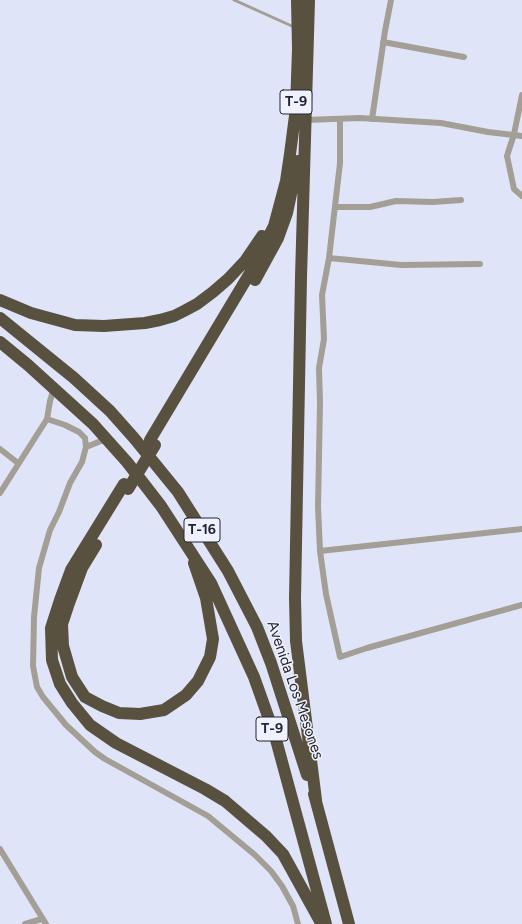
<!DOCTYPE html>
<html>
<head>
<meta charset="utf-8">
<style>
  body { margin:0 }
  canvas { display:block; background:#e0e4f8 }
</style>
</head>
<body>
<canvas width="522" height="924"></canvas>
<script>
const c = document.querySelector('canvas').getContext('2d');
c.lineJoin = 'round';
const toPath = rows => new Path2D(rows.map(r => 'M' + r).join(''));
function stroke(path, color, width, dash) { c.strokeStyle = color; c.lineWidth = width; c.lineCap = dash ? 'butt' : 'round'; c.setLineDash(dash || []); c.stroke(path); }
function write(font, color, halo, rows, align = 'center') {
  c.font = font + ' Figtree,sans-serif'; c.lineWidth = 3; c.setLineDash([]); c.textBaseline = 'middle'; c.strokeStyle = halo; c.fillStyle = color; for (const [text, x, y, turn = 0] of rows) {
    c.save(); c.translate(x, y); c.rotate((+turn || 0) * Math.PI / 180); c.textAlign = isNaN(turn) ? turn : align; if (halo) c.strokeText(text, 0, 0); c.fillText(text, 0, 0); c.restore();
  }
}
const lane = toPath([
  [234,0,294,27]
]);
const street = toPath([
  [383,42,464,57],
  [522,95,514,134,507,156,514,189,522,196],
  [340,119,340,163,329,258,322,295,324,339,319,368,320,403,318,507,320,551,326,594,340,657,367,648,522,605],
  [372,119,385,31,391,0],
  [306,120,360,118,441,123,488,132,522,136],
  [336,207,370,207,396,201,433,202,461,200],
  [329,258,401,265,480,264],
  [47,419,65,425,79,432,85,438,86,447,82,462,70,483,59,512,50,530,39,568,34,617,33,666,37,687,43,697,66,725,95,752,105,759,208,816,255,855,271,871,282,886,293,906,298,924],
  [86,447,106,439],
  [0,449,18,463],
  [0,493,47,419,50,401,54,388],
  [320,551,522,529],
  [0,849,46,924],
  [25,924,42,919]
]);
const highway = toPath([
  [309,0,301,277,295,598,296,641,316,800],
  [255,280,278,238,287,213,298,161],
  [0,300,31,313,75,325,104,326,145,323,160,320,174,316,184,311,197,304,213,292,228,279,245,261,262,236],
  [0,318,74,378,110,411,134,438,178,492,228,571,257,627,271,663,307,775],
  [0,342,28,365,93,424,127,462,161,506,211,583,254,677,275,736,326,924],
  [150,440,250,273,274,226,286,181,290,154,296,108,298,49,297,0],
  [124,484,71,570,60,600,51,628,52,660,60,684,72,703,90,725,116,743,205,789,225,801,266,836,283,854,320,921],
  [96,545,82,568,68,606,62,624,63,646,72,677,85,697,102,706,119,713,140,714,164,710,186,695,198,681,210,657,213,639,206,598,194,563],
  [314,794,349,924]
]);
const highwayBridge = toPath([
  [128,489,155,445]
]);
const shields = [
  [296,102,32],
  [202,530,36],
  [272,729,32]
];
const shieldNames = [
  ["T-9",296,102],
  ["T-16",202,530],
  ["T-9",272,729]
];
const streetNames = [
  ["Avenida Los Mesones",295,690,71]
];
stroke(lane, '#a39f97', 3);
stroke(street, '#a39f97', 6);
stroke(highway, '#595140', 12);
stroke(highwayBridge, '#595140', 12);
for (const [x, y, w] of shields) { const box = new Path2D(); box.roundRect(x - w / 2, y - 12, w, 24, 3); c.fillStyle = '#eff2fe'; c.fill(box); stroke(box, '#24252c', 1); }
write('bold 14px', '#24252c', null, shieldNames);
write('15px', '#24252c', '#eff2fe', streetNames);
</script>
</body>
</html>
